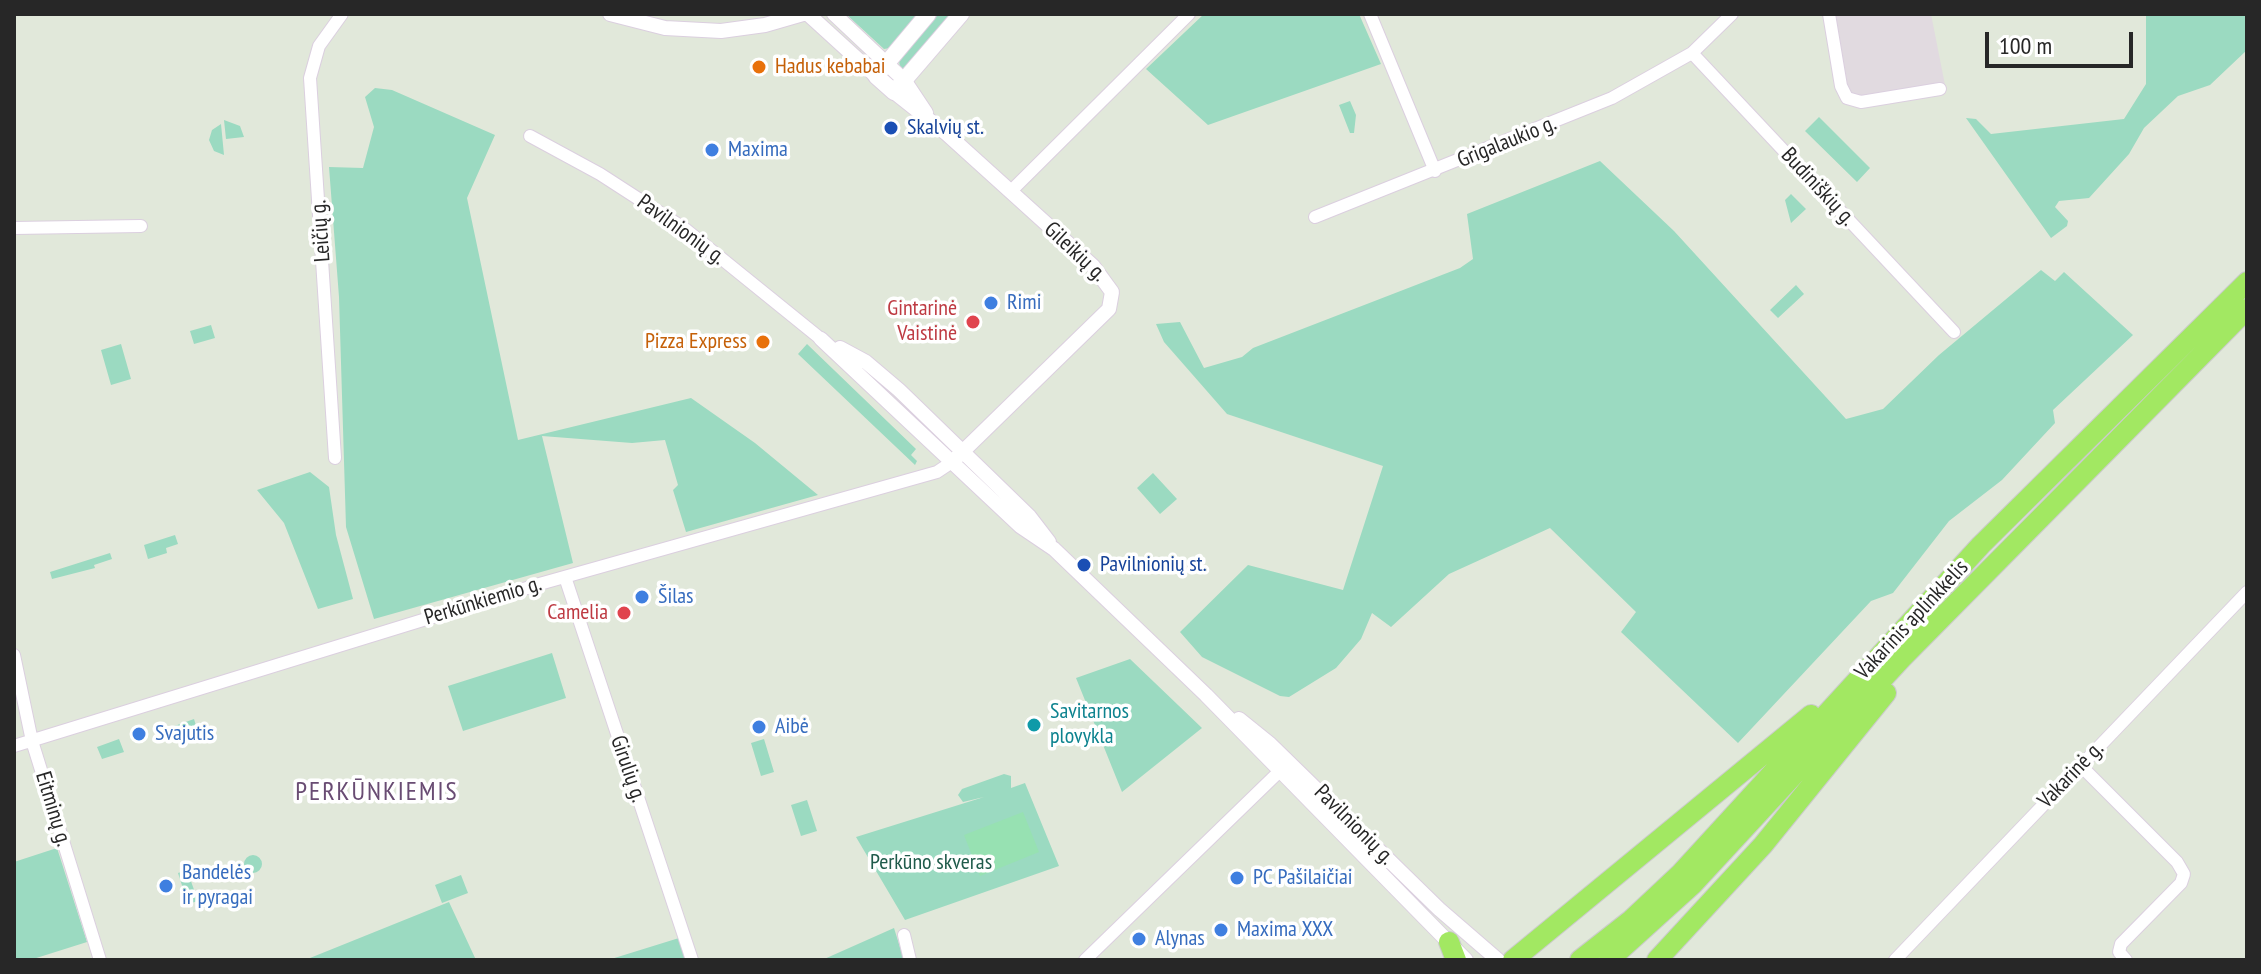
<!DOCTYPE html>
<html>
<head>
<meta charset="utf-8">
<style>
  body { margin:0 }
  #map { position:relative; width:2261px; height:974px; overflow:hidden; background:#e1e8da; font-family:"PT Sans Narrow",sans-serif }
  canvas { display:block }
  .frame { position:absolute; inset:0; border:16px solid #272727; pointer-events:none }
  .scale { position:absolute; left:1985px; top:32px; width:148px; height:36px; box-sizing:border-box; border:4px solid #272727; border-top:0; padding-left:10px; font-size:24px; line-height:28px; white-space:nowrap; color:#272727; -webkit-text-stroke:6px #fff; paint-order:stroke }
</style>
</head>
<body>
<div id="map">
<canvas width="2261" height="974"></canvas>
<div class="frame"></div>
<div class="scale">100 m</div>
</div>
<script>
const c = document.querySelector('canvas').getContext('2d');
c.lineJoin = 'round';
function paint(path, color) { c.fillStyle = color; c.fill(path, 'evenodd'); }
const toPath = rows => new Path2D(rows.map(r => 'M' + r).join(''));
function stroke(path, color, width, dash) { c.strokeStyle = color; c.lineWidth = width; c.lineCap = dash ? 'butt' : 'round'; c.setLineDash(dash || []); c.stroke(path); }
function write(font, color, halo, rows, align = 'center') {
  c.font = font + ' "PT Sans Narrow",sans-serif'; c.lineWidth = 7; c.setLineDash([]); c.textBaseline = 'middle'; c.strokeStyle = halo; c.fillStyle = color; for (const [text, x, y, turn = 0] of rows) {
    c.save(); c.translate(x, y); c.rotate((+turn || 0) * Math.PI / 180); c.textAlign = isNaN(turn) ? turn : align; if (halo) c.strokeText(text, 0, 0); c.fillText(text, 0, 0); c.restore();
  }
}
const industrial = toPath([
  [1833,14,1931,14,1945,85,1859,99,1846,91]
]);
const green = toPath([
  [846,14,923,14,890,48,884,49],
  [938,14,953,14,907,69,900,68,899,60],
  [1204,14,1359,14,1381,64,1208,125,1146,69],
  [2146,14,2247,14,2247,50,2210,85,2178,96,2144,128,2129,154,2089,198,2059,201,2055,207,2068,221,2067,226,2051,238,1966,118,1976,119,1991,134,2124,119,2146,84],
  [375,88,392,90,495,135,467,198,518,440,691,398,755,443,818,495,686,532,673,490,678,485,665,440,632,443,542,436,573,563,374,619,346,527,339,297,329,167,363,168,374,127,365,97],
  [1350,101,1356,115,1354,133,1350,133,1339,105],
  [1819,117,1870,168,1857,182,1805,131],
  [224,120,240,126,244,137,226,139],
  [221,124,224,155,214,151,209,140,212,130],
  [1600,161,1674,231,1846,419,1883,409,1939,355,2041,270,2055,281,2064,272,2133,335,2053,410,2055,423,2002,480,1949,521,1893,593,1871,601,1738,743,1621,632,1636,612,1550,528,1449,574,1391,627,1372,613,1361,639,1336,668,1289,697,1280,696,1202,657,1180,632,1248,565,1343,590,1383,466,1227,414,1164,342,1156,324,1180,322,1204,368,1242,357,1253,348,1460,268,1473,259,1467,214],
  [1791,194,1806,209,1791,223,1785,200],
  [1796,285,1804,294,1778,318,1770,310],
  [211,325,215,338,194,344,190,331],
  [121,344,131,379,111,385,101,350],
  [807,344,916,449,911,455,917,461,915,465,798,354],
  [310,472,329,487,336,535,353,599,318,609,284,523,257,490],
  [1153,473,1177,499,1160,514,1137,488],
  [175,535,178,544,166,548,167,553,148,559,144,545],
  [110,553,112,559,94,565,95,568,52,579,50,572],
  [552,653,566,698,463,731,448,686],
  [1130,659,1202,728,1122,792,1076,678],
  [194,719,197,729,173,737,169,728],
  [119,739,124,752,102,759,97,747],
  [764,739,774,772,761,776,751,743],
  [1004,774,1011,776,1011,788,1025,783,1059,866,905,920,856,837,984,797,963,802,958,795,962,789],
  [807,800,817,831,801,836,791,805],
  [57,848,87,942,30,960,14,960,14,862],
  '244 864a9 9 0 1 1 18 0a9 9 0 1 1-18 0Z',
  [187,870,198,901,188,904,178,873],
  [461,875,468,893,442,903,435,885],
  [449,902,476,960,305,960],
  [894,928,904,960,822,960],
  [679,938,686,960,608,960]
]);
const pitch = toPath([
  [1023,812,1039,852,980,876,964,835]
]);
const minor = toPath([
  [1370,14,1435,171],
  [1732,14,1692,53,1954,332],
  [1829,14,1841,86,1847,98,1861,102,1940,89],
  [530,136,600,174,685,229,821,339],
  [1010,192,1189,14],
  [1315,217,1612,98,1692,53],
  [14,228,141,226],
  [335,458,310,78,319,46,342,14],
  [565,577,692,960],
  [14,655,32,741,100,960],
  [14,746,543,583,937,472,952,462],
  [2080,765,2177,862,2184,874,2181,883,2121,944,2119,952,2126,960],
  [904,935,910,960],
  [1085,960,1286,765],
  [1895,960,2247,592]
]);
const tertiary = toPath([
  [610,14,665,28,721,31,765,25,803,14],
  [808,14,876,76],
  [834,14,904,80,926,113],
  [894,92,947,134,1093,266,1112,292,1109,309,952,462],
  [821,339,1020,526,1054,549,1206,695,1466,960],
  [840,348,866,362,899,390,1029,516,1049,542],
  [1239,719,1270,744,1439,909,1498,960]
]);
const secondary = toPath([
  [928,14,876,76,894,92,961,14]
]);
const trunk = toPath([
  [1449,942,1456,960],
  [1513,960,1811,715],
  [1580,960,1631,920,1681,873,1981,545,2247,282],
  [1609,960,1693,884,1902,658,2247,309],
  [1657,960,1763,845,1886,693]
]);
const markers = [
  [759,67,8,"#e8710a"],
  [891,128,8,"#1a4fb4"],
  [712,150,8,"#3f7fe0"],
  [991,303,8,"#3f7fe0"],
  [973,322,8,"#e0444e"],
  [763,342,8,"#e8710a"],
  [1084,565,8,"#1a4fb4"],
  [642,597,8,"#3f7fe0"],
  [624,613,8,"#e0444e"],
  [1034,725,8,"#0f9aa8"],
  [759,727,8,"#3f7fe0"],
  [139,734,8,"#3f7fe0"],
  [1237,878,8,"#3f7fe0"],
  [166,886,8,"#3f7fe0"],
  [1221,930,8,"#3f7fe0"],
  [1139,939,8,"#3f7fe0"]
];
const foodNames = [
  ["Hadus kebabai",775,67],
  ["Pizza Express",747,342,"right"]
];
const transitNames = [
  ["Skalvių st.",907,128],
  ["Pavilnionių st.",1100,565]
];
const streetNames = [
  ["Grigalaukio g.",1507,142,-22],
  ["Budiniškių g.",1818,187,47],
  ["Pavilnionių g.",681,230,36],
  ["Leičių g.",321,231,-94],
  ["Gileikių g.",1075,252,43],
  ["Perkūnkiemio g.",483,601,-17],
  ["Vakarinis aplinkkelis",1912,620,-47],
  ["Girulių g.",628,769,71],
  ["Vakarinė g.",2071,775,-46],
  ["Eitminų g.",53,809,73],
  ["Pavilnionių g.",1354,825,45]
];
const shopNames = [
  ["Maxima",728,150],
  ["Rimi",1007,303],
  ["Šilas",658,597],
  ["Aibė",775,727],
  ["Svajutis",155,734],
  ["Bandelės",182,873],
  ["ir pyragai",182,898],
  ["PC Pašilaičiai",1253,878],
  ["Maxima XXX",1237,930],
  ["Alynas",1155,939]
];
const healthNames = [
  ["Gintarinė",957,309],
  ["Vaistinė",957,334],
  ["Camelia",608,613]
];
const cultureNames = [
  ["Savitarnos",1050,712],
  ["plovykla",1050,737]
];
const parkNames = [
  ["Perkūno skveras",931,863]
];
const quarterNames = [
  ["PERKŪNKIEMIS",377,793]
];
paint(industrial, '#e1dae0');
paint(green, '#9bdac1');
paint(pitch, '#97e1b2');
stroke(minor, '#dbcfdf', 14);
stroke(tertiary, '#dbcfdf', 16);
stroke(secondary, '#dbcfdf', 18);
stroke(trunk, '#cbcbcb', 22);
stroke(minor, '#fff', 12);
stroke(tertiary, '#fff', 14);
stroke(secondary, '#fff', 16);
stroke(trunk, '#a2e862', 20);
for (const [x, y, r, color] of markers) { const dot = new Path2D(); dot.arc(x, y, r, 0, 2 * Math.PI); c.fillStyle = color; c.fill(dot); stroke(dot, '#fff', 3); }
write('22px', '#c56008', '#fff', foodNames, 'left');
write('22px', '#164399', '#fff', transitNames, 'left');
write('22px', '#272727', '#fff', streetNames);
write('22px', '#366cbe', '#fff', shopNames, 'left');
write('22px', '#be3a42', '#fff', healthNames, 'right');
write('22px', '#0d838f', '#fff', cultureNames, 'left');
write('22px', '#205b4b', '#fff', parkNames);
c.letterSpacing = '2px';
write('26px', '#694c73', '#fff', quarterNames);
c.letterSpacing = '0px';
</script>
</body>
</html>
